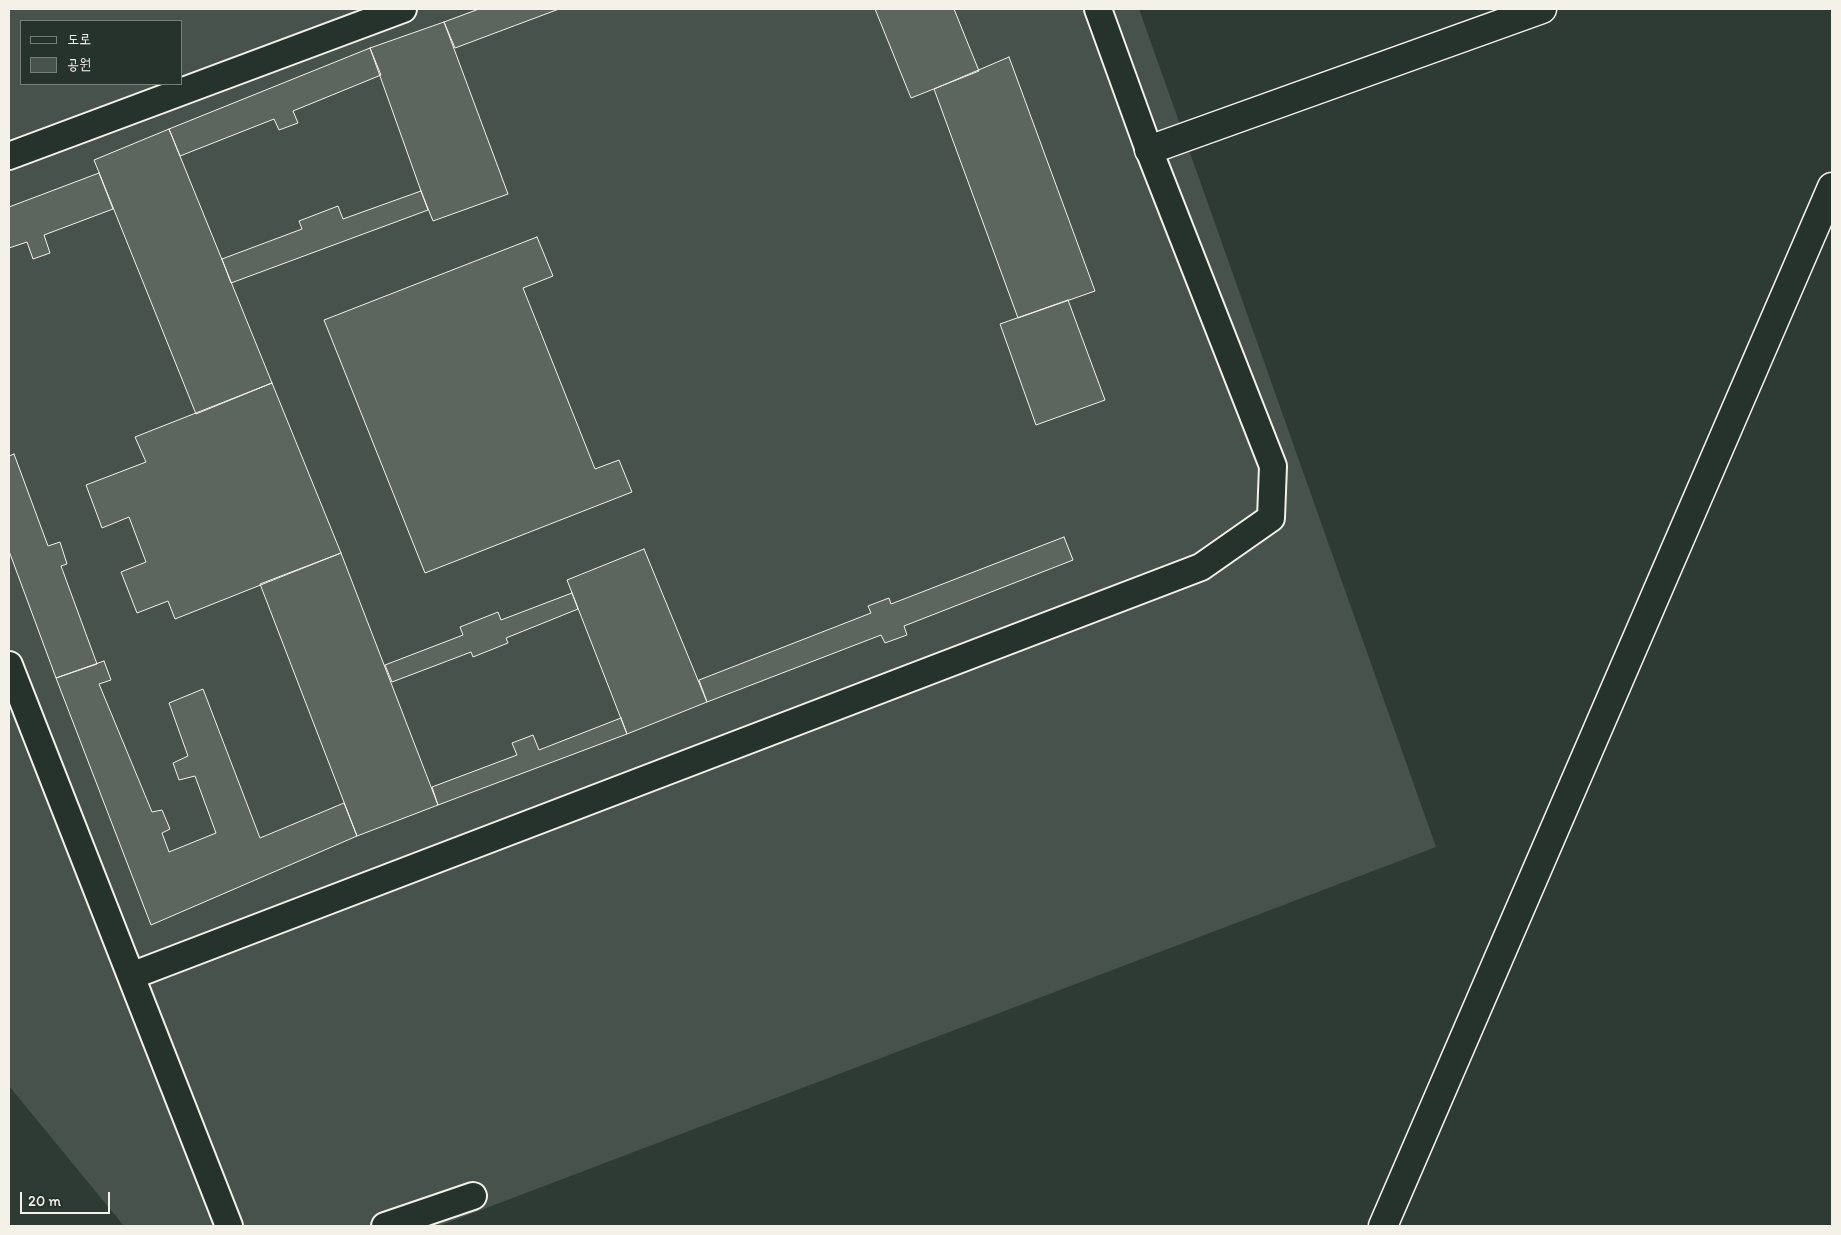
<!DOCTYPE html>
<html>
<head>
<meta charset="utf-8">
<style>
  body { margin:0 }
  #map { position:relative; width:1841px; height:1235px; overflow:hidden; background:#2e3b34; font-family:Itim,"Poor Story",sans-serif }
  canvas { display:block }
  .frame { position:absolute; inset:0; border:10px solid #f4f1e8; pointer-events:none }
  .legend { position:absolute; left:20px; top:20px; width:162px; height:65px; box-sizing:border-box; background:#26332d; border:1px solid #787f78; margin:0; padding:6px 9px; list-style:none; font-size:15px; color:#f4f1e8 }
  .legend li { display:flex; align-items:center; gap:10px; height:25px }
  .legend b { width:25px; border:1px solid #787f78 }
  .scale { position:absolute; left:20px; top:1192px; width:90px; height:22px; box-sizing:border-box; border:2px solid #f4f1e8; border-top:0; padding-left:6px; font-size:15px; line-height:18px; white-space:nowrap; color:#f4f1e8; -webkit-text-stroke:4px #26332d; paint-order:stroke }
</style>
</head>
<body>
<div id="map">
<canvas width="1841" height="1235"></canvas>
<div class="frame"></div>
<ul class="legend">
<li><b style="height:6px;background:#26332d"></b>도로</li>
<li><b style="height:14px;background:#48524c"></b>공원</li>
</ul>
<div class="scale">20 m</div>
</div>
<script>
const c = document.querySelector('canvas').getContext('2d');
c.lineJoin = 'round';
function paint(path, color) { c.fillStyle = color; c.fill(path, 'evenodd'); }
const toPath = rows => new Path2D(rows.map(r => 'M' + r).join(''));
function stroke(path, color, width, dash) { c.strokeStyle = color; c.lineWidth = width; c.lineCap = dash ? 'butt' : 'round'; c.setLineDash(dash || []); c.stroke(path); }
const green = toPath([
  [9,9,1139,9,1436,847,439,1226,124,1226,9,1086],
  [21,21,181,21,181,84,21,84]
]);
const building = toPath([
  [479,9,559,9,455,48,444,22,479,9],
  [875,9,954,9,979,71,911,98,875,9],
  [444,22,508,194,433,221,421,191,370,48,444,22],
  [370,48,381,75,293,111,298,123,279,130,274,119,180,156,169,129,370,48],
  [1009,57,1095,291,1018,318,934,89,1009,57],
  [169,129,272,383,196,414,94,160,169,129],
  [99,173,113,209,44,235,50,253,33,259,27,242,9,248,9,207,99,173],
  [421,191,428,210,231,283,222,259,302,229,299,221,338,206,343,219,421,191],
  [537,237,553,276,523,288,595,469,619,460,632,492,425,573,324,320,537,237],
  [1068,300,1105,400,1036,425,1000,324,1068,300],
  [272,383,341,553,175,619,168,601,137,613,121,572,146,562,129,517,102,528,86,485,146,462,135,437,272,383],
  [14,454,48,546,60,542,67,564,61,566,97,664,56,678,9,551,9,456,14,454],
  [1064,537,1073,560,904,626,907,635,885,643,881,635,707,702,699,680,871,613,868,606,889,598,891,604,1064,537],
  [644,549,707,702,627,734,567,580,644,549],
  [341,553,438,805,357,836,260,584,341,553],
  [572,593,578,609,506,638,508,643,473,657,471,652,392,682,385,665,463,635,460,627,498,612,501,620,572,593],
  [104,661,111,680,99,684,152,812,162,810,170,829,162,833,169,852,216,833,195,776,179,780,173,763,188,756,169,703,203,689,260,838,344,803,357,836,151,925,56,678,104,661],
  [621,718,627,734,438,805,432,787,517,755,512,743,533,735,539,750,621,718]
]);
const minor = toPath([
  [9,156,403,9],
  [9,665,229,1226],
  [131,976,1201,567,1271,518,1273,466,1149,150,1098,9],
  [385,1226,473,1196]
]);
const tertiary = toPath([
  [1149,150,1542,9],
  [1383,1226,1832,187]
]);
paint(green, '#48524c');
paint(building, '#5c655e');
stroke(building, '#f4f1e8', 1);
stroke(minor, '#f4f1e8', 30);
stroke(tertiary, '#f4f1e8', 31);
stroke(minor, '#26332d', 26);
stroke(tertiary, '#26332d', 28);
</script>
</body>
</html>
